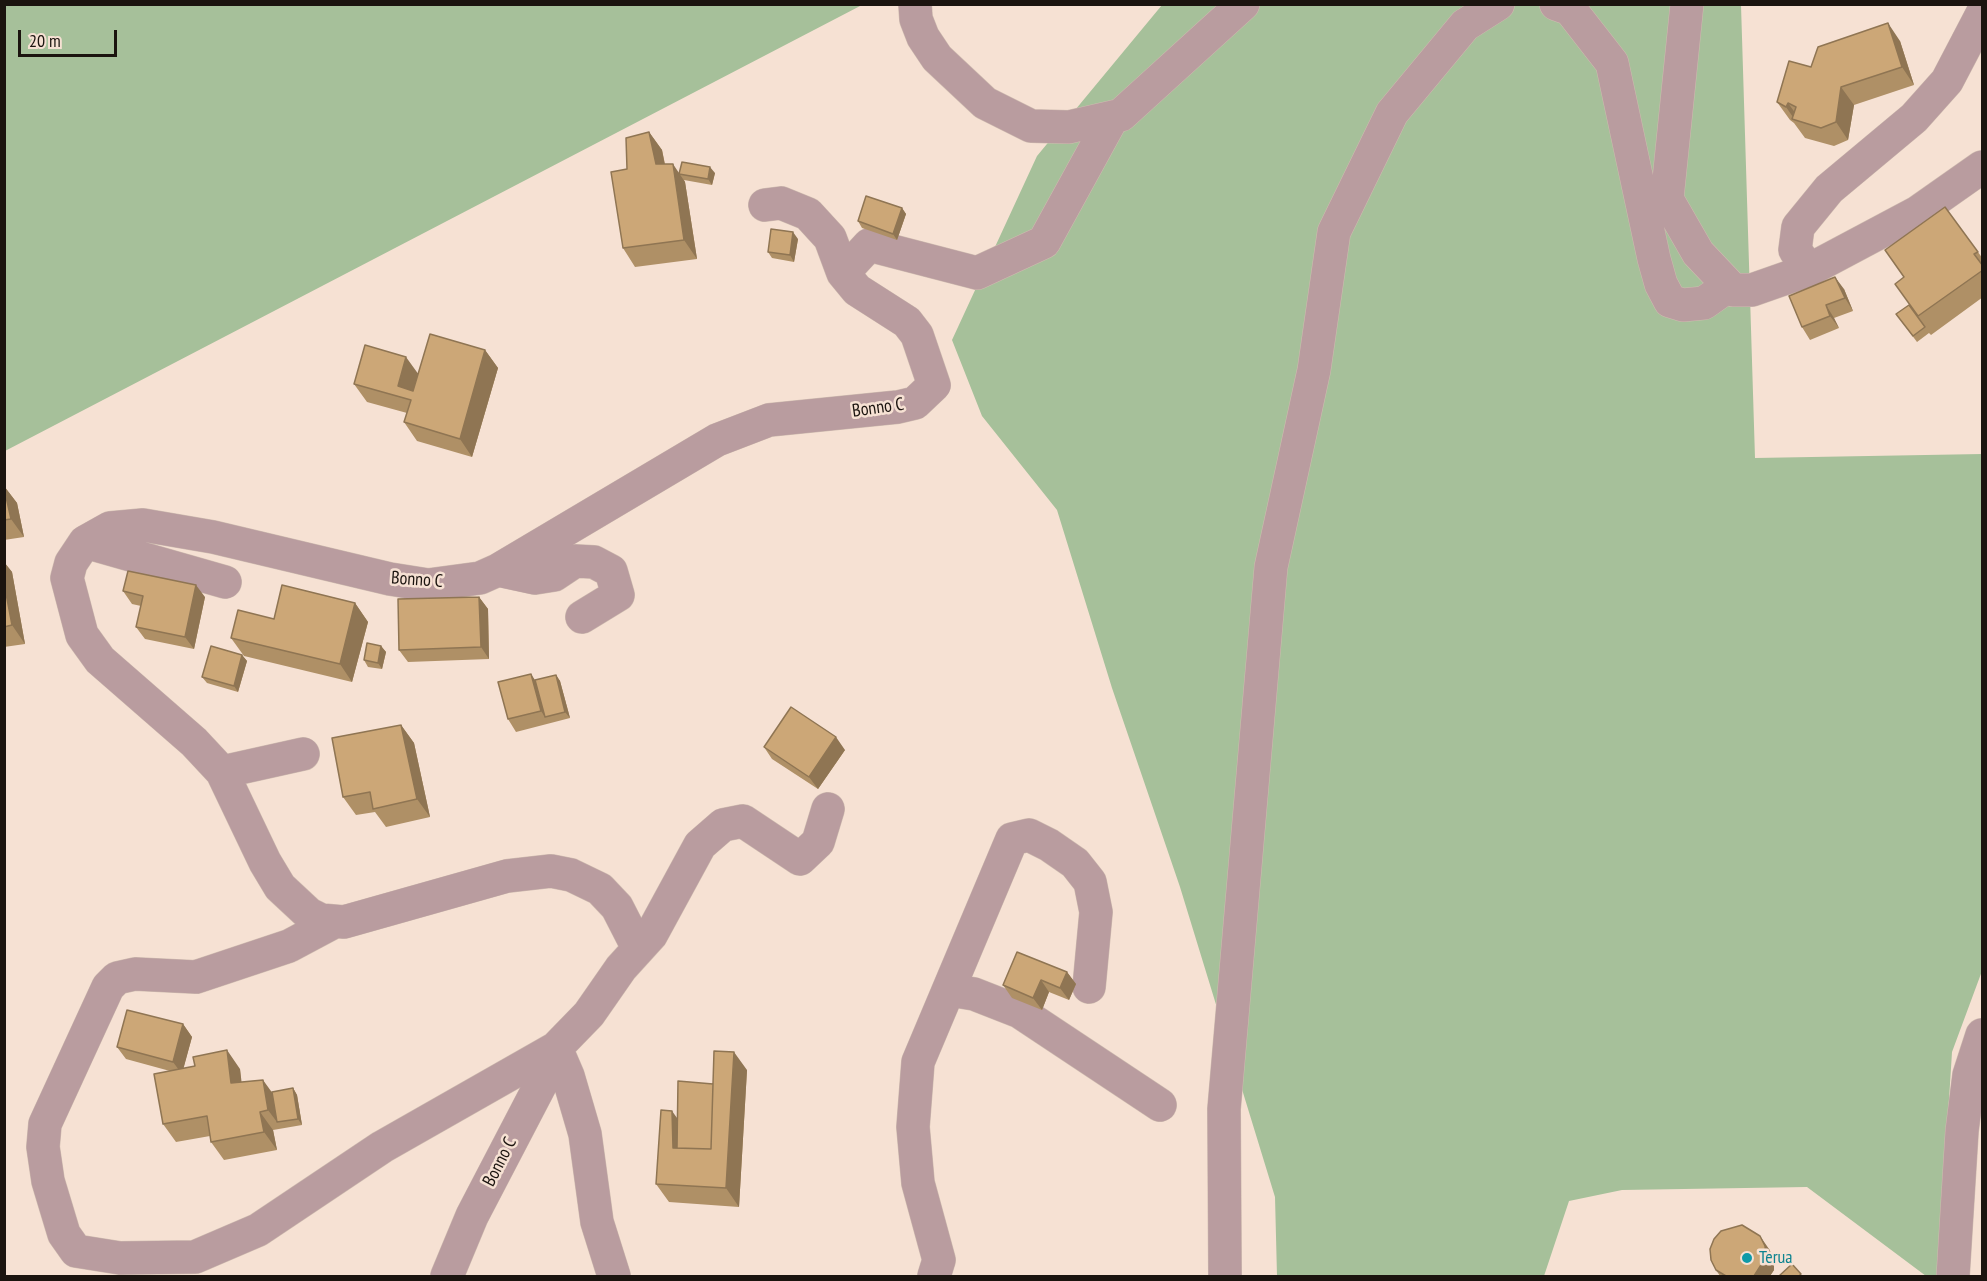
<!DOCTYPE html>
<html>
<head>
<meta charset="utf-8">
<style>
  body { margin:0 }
  #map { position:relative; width:1987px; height:1281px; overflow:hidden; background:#f6e1d3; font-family:"PT Sans Narrow",sans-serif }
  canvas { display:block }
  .frame { position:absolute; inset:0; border:6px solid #1b140f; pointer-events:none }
  .scale { position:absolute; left:18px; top:30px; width:99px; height:27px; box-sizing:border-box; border:3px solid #1b140f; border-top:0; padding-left:8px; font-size:18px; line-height:21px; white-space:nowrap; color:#1b140f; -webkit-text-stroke:4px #f6e1d3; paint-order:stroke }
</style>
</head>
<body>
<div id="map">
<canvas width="1987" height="1281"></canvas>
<div class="frame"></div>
<div class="scale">20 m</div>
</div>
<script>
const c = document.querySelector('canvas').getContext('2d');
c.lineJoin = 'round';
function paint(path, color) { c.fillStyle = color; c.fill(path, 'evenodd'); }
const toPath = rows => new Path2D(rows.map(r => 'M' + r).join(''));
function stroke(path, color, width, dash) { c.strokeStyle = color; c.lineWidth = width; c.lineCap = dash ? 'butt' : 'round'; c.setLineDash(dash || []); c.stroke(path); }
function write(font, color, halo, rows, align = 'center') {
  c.font = font + ' "PT Sans Narrow",sans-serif'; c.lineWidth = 5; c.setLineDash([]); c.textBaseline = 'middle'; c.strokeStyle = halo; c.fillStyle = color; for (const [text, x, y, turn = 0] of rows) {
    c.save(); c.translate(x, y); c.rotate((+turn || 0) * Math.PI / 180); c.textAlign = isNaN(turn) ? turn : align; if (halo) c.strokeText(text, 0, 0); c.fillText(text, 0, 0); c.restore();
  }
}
const green = toPath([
  [5,4,862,4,862,5,5,451],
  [1162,5,1741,5,1755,458,1982,454,1982,971,1952,1052,1938,1276,1926,1276,1807,1187,1622,1190,1569,1201,1544,1276,1277,1276,1275,1197,1180,887,1112,688,1057,510,982,416,952,340,1037,156]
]);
const minor = toPath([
  [915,4,916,19,923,37,937,58,985,103,1031,126,1069,127,1121,115,1243,4],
  [1556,4,1570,9,1612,63,1654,259,1661,284,1670,301,1683,305,1704,303,1728,286],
  [1687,4,1667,199,1698,253,1733,290,1752,290,1809,270,1918,212,1982,167],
  [1809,270,1795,250,1798,227,1829,189,1914,118,1947,81,1982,14],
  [843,273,869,245,977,273,1044,242,1111,120],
  [85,542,225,582],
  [498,570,535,578,554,575,575,561,594,562,611,571,618,595,582,617],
  [222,772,303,754],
  [334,922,289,946,196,977,135,974,117,978,108,987,45,1124,43,1147,48,1181,64,1234,76,1251,120,1258,195,1257,258,1230,382,1147,556,1048,589,1014,621,968,651,935,700,845,723,825,743,821,800,859,818,842,828,809],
  [638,948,617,907,600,889,571,875,551,871,507,876,344,922,321,920,309,914,280,887,265,862,222,772,194,742,100,660,82,635,67,578,71,563,85,542,110,528,143,525,213,537,390,579,428,585,480,578,498,570,717,440,769,420,898,407,915,403,934,385,917,335,907,322,857,290,843,273,830,238,808,214,781,203,765,205],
  [950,990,974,994,1020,1012,1160,1105],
  [556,1048,568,1076,585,1134,597,1222,614,1276],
  [447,1276,472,1216,558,1051],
  [934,1276,939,1260,918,1183,913,1127,918,1062,1012,839,1029,835,1049,845,1075,863,1090,882,1096,912,1089,987],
  [1225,1276,1224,1109,1271,567,1314,370,1334,232,1392,113,1465,25,1498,4],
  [1953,1276,1962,1131,1969,1075,1982,1035]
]);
const wall = toPath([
  [1900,41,1914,85,1854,105,1848,140,1834,146,1805,138,1794,123,1790,120,1777,102,1811,67],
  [649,132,662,150,665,164,679,173,715,173,712,185,684,180,685,182,697,259,635,267,623,248,627,169],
  [1945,207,1983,259,1983,297,1931,335,1929,333,1917,342,1896,314,1909,305],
  [902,208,906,214,897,240,862,228,858,221],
  [798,239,794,262,772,258,768,252],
  [1844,289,1853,311,1834,318,1839,328,1810,340,1802,327],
  [485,350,498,368,472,457,417,441,404,422,407,413,367,402,354,384,418,373],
  [4,486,17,503,24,537,4,540],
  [4,562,12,572,25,644,4,647],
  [123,591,205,597,194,649,145,639,136,627,141,606,132,604],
  [479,597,488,609,489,659,408,662,399,650],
  [355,603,368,622,352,682,244,656,231,638,274,619],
  [381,646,386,652,382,669,368,667,364,660],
  [242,655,247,661,238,692,207,683,202,677],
  [556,675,560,681,570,718,516,732,508,719,535,680],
  [401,725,414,743,430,817,386,827,375,812,356,815,343,797],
  [764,747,845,750,818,789,772,759],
  [1067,972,1076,984,1069,1000,1049,992,1042,1010,1012,998,1003,985],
  [183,1024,192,1037,183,1069,240,1069,241,1082,272,1092,293,1088,297,1095,302,1125,273,1130,277,1150,224,1160,211,1142,210,1136,176,1142,163,1124,170,1071,126,1059,117,1047],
  [747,1070,739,1207,669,1202,656,1184,677,1119,713,1084],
  [1769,1249,1774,1259,1774,1270,1770,1276,1720,1276,1716,1270]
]);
const shadedWall = toPath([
  [1888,23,1900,41,1914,85,1902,67],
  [1841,87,1854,105,1848,140,1836,122],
  [1788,103,1801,121,1795,120,1786,107],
  [649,132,662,150,668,182,656,164],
  [673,164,685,182,697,259,684,240],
  [710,167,715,173,712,185,708,179],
  [902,208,906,214,897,240,893,234],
  [793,232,798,239,794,262,790,255],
  [1835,277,1844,289,1853,311,1845,298],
  [1826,305,1834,318,1839,328,1830,316],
  [485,350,498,368,472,457,460,439],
  [406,357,419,375,412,401,398,386],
  [4,486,17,503,24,537,11,519],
  [4,562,12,572,25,644,12,625,4,583],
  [196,585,205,597,194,649,185,637],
  [479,597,488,609,489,659,481,647],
  [355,603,368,622,352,682,340,664],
  [381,646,386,652,382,669,378,663],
  [242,655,247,661,238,692,234,686],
  [531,674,539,686,545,717,541,711],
  [556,675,560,681,570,718,565,712],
  [401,725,414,743,430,817,417,799],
  [836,737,845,750,818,789,809,777],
  [1067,972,1076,984,1069,1000,1060,988],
  [1041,980,1049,992,1042,1010,1033,998],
  [183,1024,192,1037,182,1074,173,1062],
  [227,1050,240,1069,244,1102,231,1083],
  [734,1052,747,1070,739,1207,726,1188],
  [263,1080,276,1098,277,1122,268,1110],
  [293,1088,297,1095,302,1125,298,1119],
  [672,1111,685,1129,685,1154,673,1148],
  [260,1112,273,1130,277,1150,264,1132],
  [1760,1236,1769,1249,1774,1259,1774,1270,1770,1276,1754,1276]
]);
const building = toPath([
  [1888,23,1902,67,1841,87,1836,122,1821,128,1792,119,1796,107,1788,103,1786,107,1777,102,1789,61,1811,67,1818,47,1888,23],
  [649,132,656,164,673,164,684,240,623,248,611,172,627,169,626,138,649,132],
  [682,162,710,167,708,179,679,174,682,162],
  [866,196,902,208,893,234,858,221,866,196],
  [1945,207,1978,252,1974,254,1983,266,1983,270,1918,316,1895,284,1904,277,1885,250,1945,207],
  [771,229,793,232,790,255,768,252,771,229],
  [1835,277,1845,298,1826,305,1830,316,1802,327,1789,296,1835,277],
  [1909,305,1925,327,1913,336,1896,314,1909,305],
  [430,334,485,350,460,439,404,422,411,400,354,384,365,345,406,357,398,386,413,391,430,334],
  [4,488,11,519,4,520,4,488],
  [128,571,196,585,185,637,136,627,143,596,123,591,128,571],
  [4,583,12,625,4,627,4,583],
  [282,585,355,603,340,664,231,638,238,610,274,619,282,585],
  [479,597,481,647,399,650,398,599,479,597],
  [367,643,381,646,378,663,364,660,367,643],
  [211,646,242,655,234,686,202,677,211,646],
  [531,674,541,711,508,719,498,682,531,674],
  [556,675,565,712,545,717,535,680,556,675],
  [791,707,836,737,809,777,764,747,791,707],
  [401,725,417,799,373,809,370,792,343,797,332,738,401,725],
  [1017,952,1067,972,1060,988,1041,980,1033,998,1003,985,1017,952],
  [127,1010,183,1024,173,1062,117,1047,127,1010],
  [227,1050,231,1083,263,1080,268,1110,260,1112,264,1132,211,1142,207,1116,163,1124,154,1074,195,1066,193,1057,227,1050],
  [714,1051,734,1052,726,1188,656,1184,661,1110,672,1111,673,1148,711,1149,714,1051],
  [678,1081,713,1084,711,1149,677,1148,678,1081],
  [293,1088,298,1119,277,1122,272,1092,293,1088],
  [1742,1225,1760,1236,1765,1246,1766,1257,1754,1276,1726,1276,1716,1270,1711,1260,1710,1249,1714,1239,1721,1231,1742,1225],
  [1792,1264,1801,1274,1799,1276,1779,1276,1792,1264]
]);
const markers = [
  [1747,1258,6,"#0f9aa8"]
];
const streetNames = [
  ["Bonno C",878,408,-8],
  ["Bonno C",417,580,4],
  ["Bonno C",500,1162,-63]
];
const cultureNames = [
  ["Terua",1759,1258]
];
paint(green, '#a6c09a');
stroke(minor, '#cfbcb0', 34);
stroke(minor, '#b99c9f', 33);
paint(wall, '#af9066');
paint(shadedWall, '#8f7553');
paint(building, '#cca777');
stroke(building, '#8f7553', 1.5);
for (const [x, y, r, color] of markers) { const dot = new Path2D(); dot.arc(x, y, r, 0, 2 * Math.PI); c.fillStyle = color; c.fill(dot); stroke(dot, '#f6e1d3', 2); }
write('18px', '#1b140f', '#f6e1d3', streetNames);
write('18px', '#0d838f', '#f6e1d3', cultureNames, 'left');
</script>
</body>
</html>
